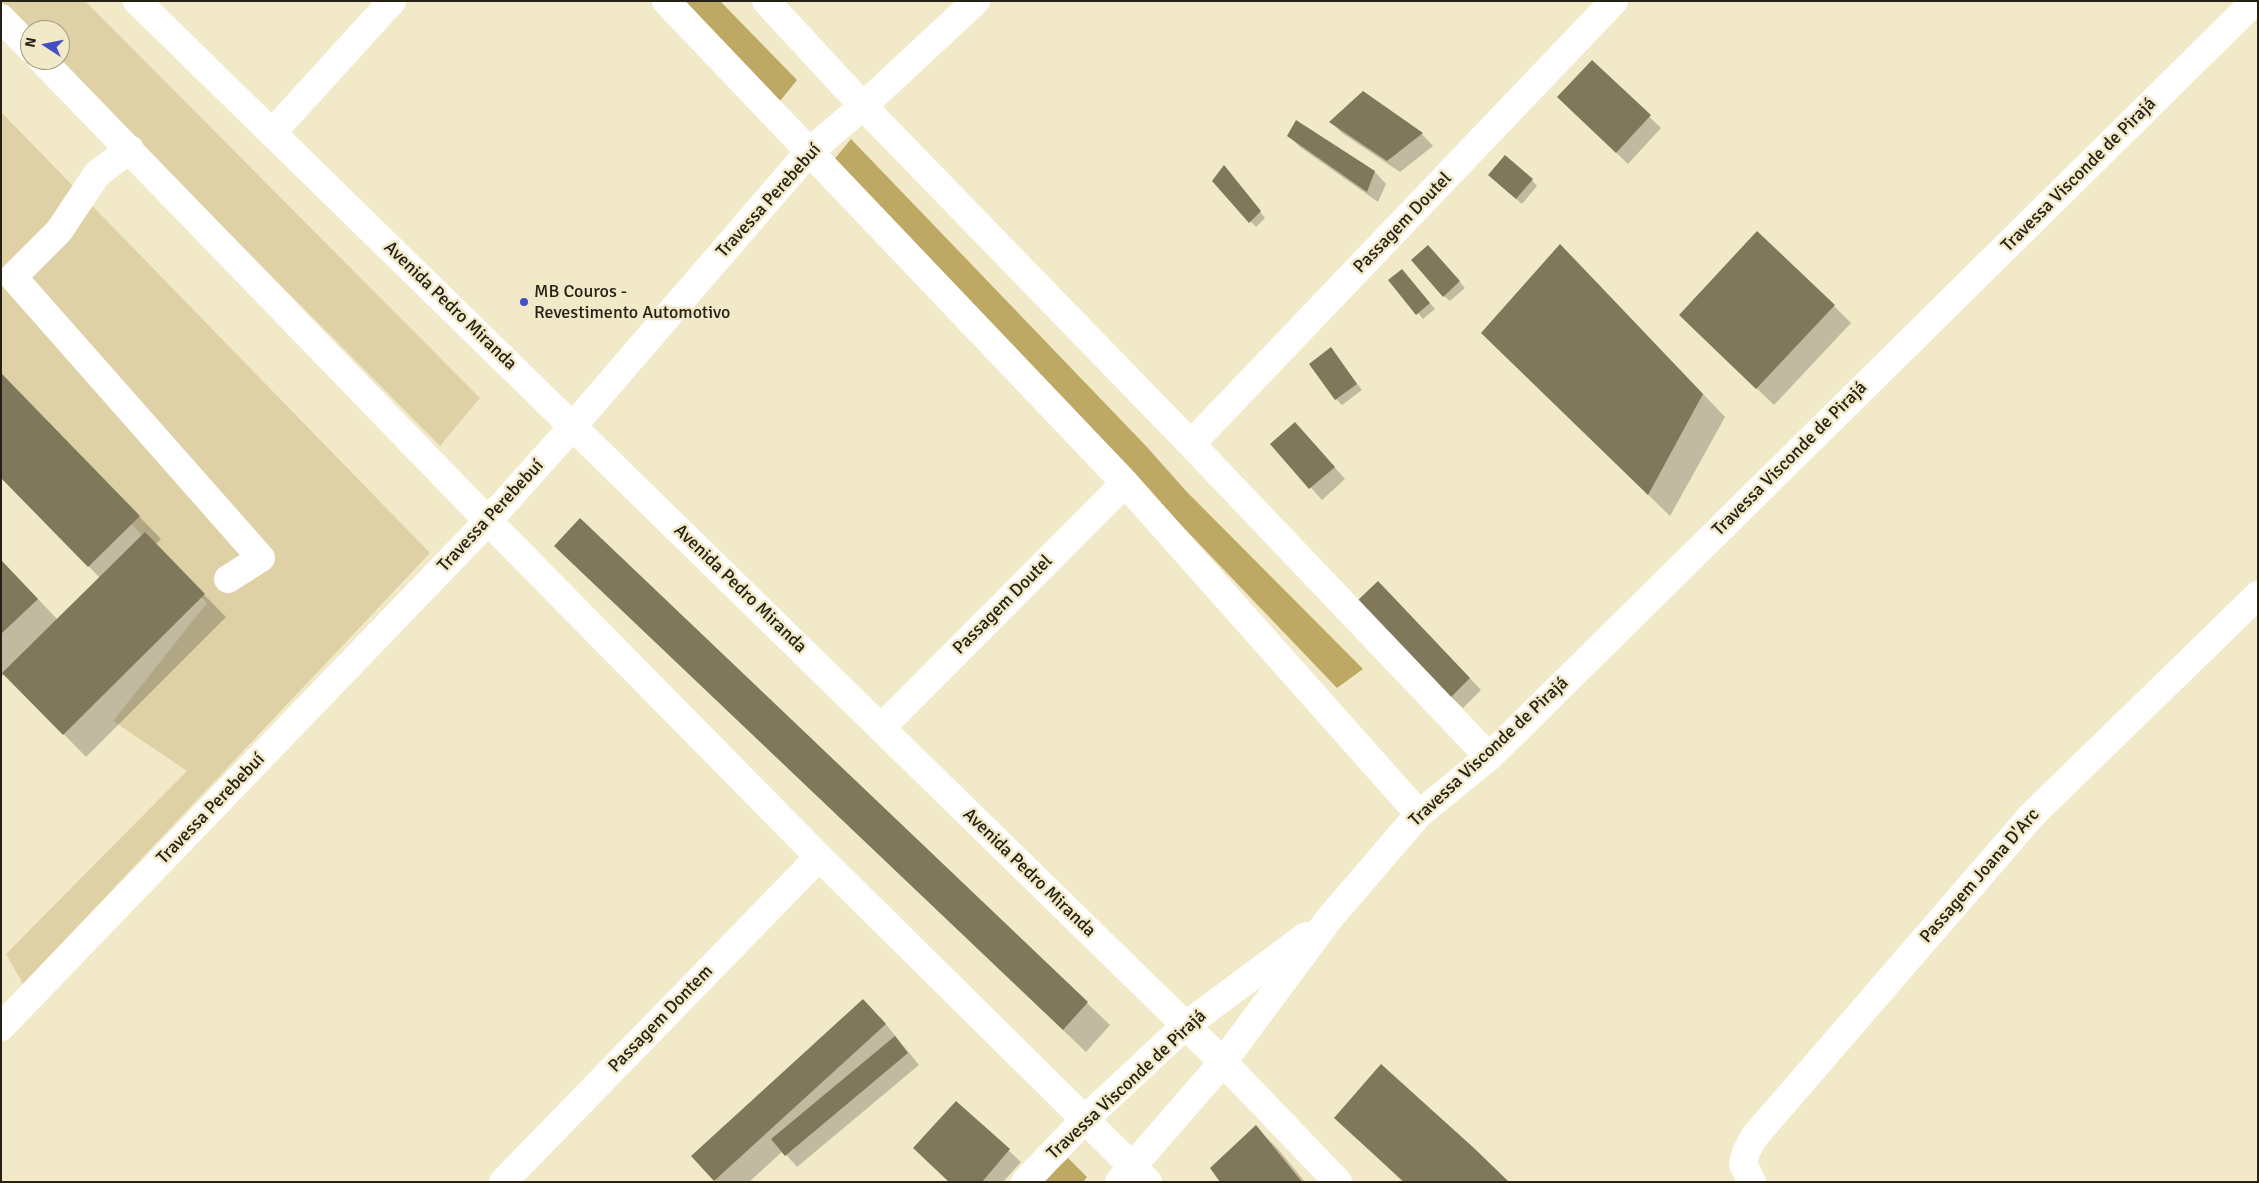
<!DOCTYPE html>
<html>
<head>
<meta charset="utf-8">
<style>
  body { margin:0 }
  #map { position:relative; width:2259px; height:1183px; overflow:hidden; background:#f2e9c8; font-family:Signika,sans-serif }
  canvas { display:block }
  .frame { position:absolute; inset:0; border:2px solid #252115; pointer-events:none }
  .north { position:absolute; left:20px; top:20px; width:50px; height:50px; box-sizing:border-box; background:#f2e9c8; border:1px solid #a09980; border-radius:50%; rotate:281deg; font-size:14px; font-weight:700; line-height:20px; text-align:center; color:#252115 }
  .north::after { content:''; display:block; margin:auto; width:18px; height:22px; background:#454fc4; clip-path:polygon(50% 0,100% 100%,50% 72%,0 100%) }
</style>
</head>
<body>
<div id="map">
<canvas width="2259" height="1183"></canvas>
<div class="frame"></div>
<div class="north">N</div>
</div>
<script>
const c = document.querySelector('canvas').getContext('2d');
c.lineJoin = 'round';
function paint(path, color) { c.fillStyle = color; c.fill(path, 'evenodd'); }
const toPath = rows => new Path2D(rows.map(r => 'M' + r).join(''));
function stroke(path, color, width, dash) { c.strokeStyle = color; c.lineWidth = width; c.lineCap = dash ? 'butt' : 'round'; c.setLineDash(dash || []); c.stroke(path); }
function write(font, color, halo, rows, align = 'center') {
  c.font = font + ' Signika,sans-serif'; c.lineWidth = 5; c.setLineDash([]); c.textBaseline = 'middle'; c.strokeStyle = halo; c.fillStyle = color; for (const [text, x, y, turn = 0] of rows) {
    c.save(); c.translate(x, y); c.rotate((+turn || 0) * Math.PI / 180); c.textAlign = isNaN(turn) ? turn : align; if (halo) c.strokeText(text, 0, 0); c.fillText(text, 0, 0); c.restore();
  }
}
const green = toPath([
  [1,1,85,1,480,398,440,446,58,60,60,60,60,30,30,30,30,32],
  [1,112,430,553,23,984,6,954,187,771,113,721,207,603,1,388]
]);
const water = toPath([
  [676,1,720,1,797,80,776,106],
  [851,139,1146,446,1186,491,1363,669,1337,688,833,161],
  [1068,1158,1087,1177,1083,1182,1042,1182]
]);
const shadow = toPath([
  [1592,62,1661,128,1628,164,1571,109],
  [1363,93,1422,134,1433,146,1400,172,1342,133,1331,122],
  [1288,135,1375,172,1386,184,1378,202,1300,147],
  [1229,172,1265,218,1256,227,1213,181],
  [1532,180,1537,186,1522,204,1495,181],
  [1434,252,1465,288,1450,301,1444,296],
  [1583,268,1725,417,1670,516,1505,355],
  [1407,276,1435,309,1423,319,1390,280],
  [1834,306,1851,323,1774,405,1698,332],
  [1331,349,1362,390,1342,405,1336,399],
  [1,374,161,539,155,545,226,617,86,757,5,674,1,677,1,560,58,620,100,578,1,476],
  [1295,423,1345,479,1322,500,1272,444],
  [580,520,1110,1025,1086,1052,578,568],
  [1390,594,1481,690,1463,708,1451,697],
  [880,1017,919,1065,797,1167,783,1151,749,1182,717,1182,693,1156],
  [956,1102,1021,1162,1003,1182,950,1182],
  [1336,1118,1507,1182,1403,1182],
  [1256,1127,1278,1149,1305,1182,1221,1182]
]);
const building = toPath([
  [1592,60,1651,115,1616,153,1557,97],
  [1363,91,1423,133,1387,161,1329,122],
  [1296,120,1375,171,1367,192,1287,136],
  [1505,155,1533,179,1516,199,1488,175],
  [1224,165,1261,211,1249,223,1212,181],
  [1757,231,1835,305,1756,389,1679,315],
  [1560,244,1703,394,1648,495,1481,333],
  [1428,245,1460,281,1443,297,1411,260],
  [1402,269,1430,303,1416,315,1388,280],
  [1331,347,1357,384,1335,400,1309,364],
  [1,373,140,516,88,567,1,478],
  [1295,422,1335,467,1309,489,1270,444],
  [580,518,1088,1002,1063,1030,554,546],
  [145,532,205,594,63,735,2,673],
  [1,560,38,599,1,634],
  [1378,581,1470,678,1450,698,1358,600],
  [863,999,886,1024,714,1181,691,1156],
  [895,1036,908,1053,785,1156,771,1139],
  [1381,1064,1475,1149,1509,1182,1404,1182,1334,1118],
  [956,1101,1010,1149,982,1182,949,1182,913,1148],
  [1256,1125,1302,1182,1220,1182,1210,1168]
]);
const minor = toPath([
  [666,1,1125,483,1419,814],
  [766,1,863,106,1191,444,1489,757],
  [272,133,392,1],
  [130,149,97,174,59,231,13,277,261,558,228,579],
  [1191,444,1614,1],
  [881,728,1125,483],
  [1,1027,488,521,573,426,808,153,863,106,976,1],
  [503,1182,819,857],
  [1025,1182,1085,1119,1185,1026,1306,936],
  [1119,1182,1223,1062,1329,919,1419,814,1489,757,2255,1],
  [1752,1182,1743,1164,1746,1152,1754,1137,2032,815,2258,595]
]);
const major = toPath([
  [137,1,1223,1062,1338,1182],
  [1,18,30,48],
  [42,60,488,521,819,857,1148,1182]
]);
const markers = [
  [524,302,5,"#454fc4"]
];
const streetNames = [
  ["Travessa Visconde de Pirajá",2079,175,-45],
  ["Travessa Perebebuí",769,201,-48],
  ["Passagem Doutel",1403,223,-46],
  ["Avenida Pedro Miranda",450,306,44],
  ["Travessa Visconde de Pirajá",1790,459,-45],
  ["Travessa Perebebuí",491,516,-47],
  ["Avenida Pedro Miranda",740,589,44],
  ["Passagem Doutel",1003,605,-45],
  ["Travessa Visconde de Pirajá",1489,752,-43],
  ["Travessa Perebebuí",211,809,-46],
  ["Avenida Pedro Miranda",1029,873,44],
  ["Passagem Joana D'Arc",1980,876,-49],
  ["Passagem Dontem",661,1019,-46],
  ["Travessa Visconde de Pirajá",1127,1085,-43]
];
const poiNames = [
  ["MB Couros -",534,292],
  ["Revestimento Automotivo",534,313]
];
paint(green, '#ded1a6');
paint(water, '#bda964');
paint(shadow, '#0003');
paint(building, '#80785a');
stroke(minor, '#fff', 28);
stroke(major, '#fff', 28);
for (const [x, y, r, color] of markers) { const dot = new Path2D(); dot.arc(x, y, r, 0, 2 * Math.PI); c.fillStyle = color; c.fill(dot); stroke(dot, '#f2e9c8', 2); }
write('18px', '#252115', '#f2e9c8', streetNames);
write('18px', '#252115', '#f2e9c8', poiNames, 'left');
</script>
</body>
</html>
